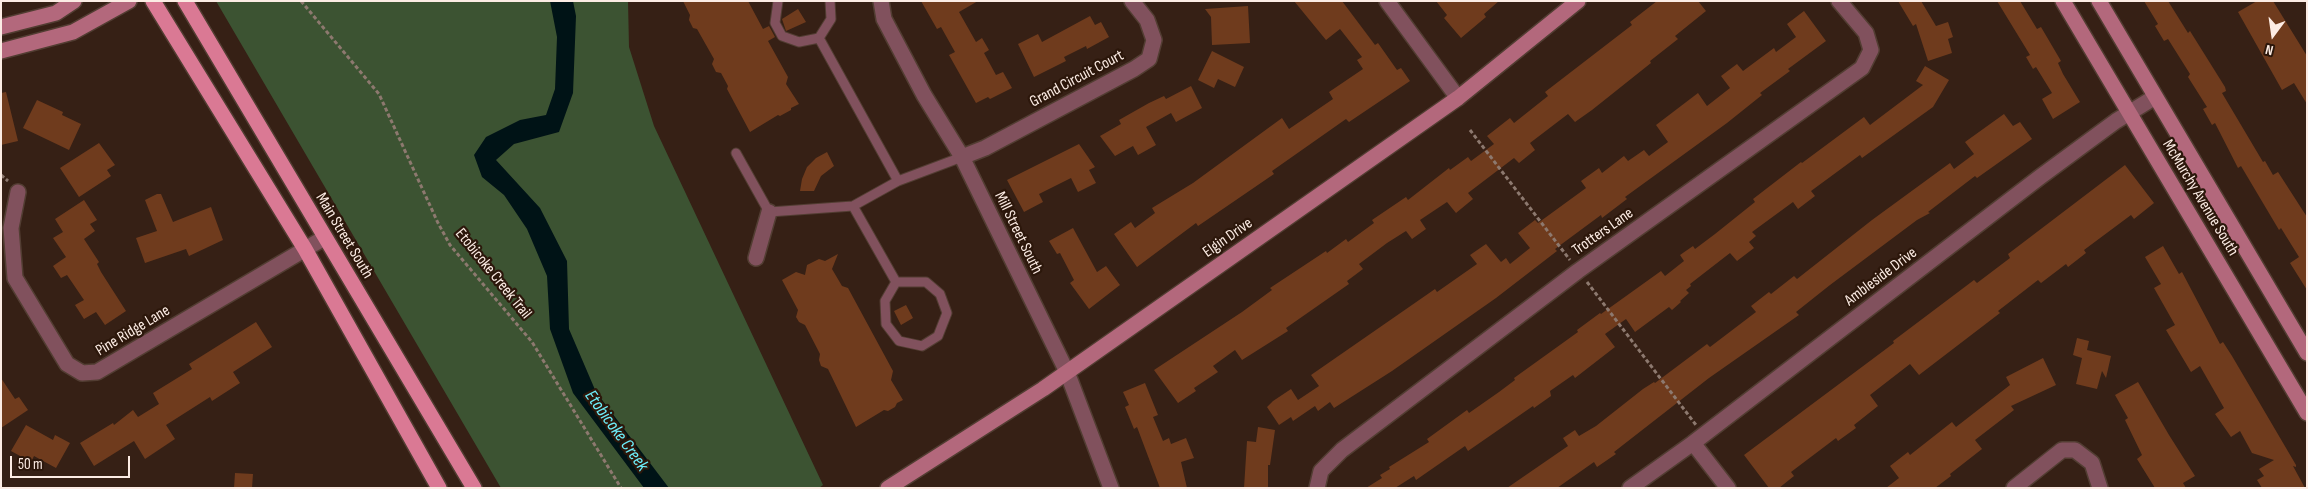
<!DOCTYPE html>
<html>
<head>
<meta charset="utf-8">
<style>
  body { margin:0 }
  #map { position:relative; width:2308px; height:489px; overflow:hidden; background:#362015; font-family:"Sofia Sans Condensed",sans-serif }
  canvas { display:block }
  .frame { position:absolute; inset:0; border:2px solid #fcece4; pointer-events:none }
  .north { position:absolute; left:2248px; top:10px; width:50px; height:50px; -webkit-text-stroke:4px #2c170b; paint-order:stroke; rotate:194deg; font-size:14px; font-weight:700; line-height:20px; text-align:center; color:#fcece4 }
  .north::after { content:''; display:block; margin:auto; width:18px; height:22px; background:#fcece4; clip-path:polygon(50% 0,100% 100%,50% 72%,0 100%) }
  .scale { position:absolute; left:10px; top:456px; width:120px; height:22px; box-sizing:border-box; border:2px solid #fcece4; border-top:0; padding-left:6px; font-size:15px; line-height:18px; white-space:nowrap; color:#fcece4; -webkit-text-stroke:4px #2c170b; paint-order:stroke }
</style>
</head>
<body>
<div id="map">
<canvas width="2308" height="489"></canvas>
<div class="frame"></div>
<div class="north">N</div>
<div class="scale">50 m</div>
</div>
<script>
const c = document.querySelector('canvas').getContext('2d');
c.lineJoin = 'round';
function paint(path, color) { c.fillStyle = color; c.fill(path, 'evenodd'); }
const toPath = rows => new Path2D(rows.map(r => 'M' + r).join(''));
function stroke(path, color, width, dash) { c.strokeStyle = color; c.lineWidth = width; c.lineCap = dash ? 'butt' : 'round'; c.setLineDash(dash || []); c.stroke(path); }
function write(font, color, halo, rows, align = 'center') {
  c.font = font + ' "Sofia Sans Condensed",sans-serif'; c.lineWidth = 4.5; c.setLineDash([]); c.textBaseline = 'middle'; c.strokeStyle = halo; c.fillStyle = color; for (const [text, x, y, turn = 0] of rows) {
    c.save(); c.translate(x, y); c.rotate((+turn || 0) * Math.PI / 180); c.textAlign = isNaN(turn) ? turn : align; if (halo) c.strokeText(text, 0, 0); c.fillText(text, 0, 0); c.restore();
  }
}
const green = toPath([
  [216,1,628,1,629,47,654,126,823,485,819,488,501,488]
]);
const water = toPath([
  [550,1,573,1,576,16,573,93,559,132,514,144,496,160,540,208,567,261,569,329,596,392,669,488,644,488,573,393,550,329,547,276,527,229,504,195,482,177,474,155,486,137,520,120,546,115,555,89,557,37]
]);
const building = toPath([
  [683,1,748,1,763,29,769,26,775,37,768,41,788,77,786,84,799,104,791,108,791,110,780,116,778,115,750,132,727,89,728,86,721,73,716,72,712,64,714,59,697,29,693,28,689,20,690,15],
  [921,1,978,1,959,12,976,42,982,38,989,50,984,53,996,75,1003,72,1012,88,990,99,988,97,976,103,949,55,955,52,941,27,937,29],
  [1294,1,1342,1,1375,45,1378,43,1397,70,1401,68,1410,81,1349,122,1346,119,1272,171,1274,174,1198,226,1196,223,1137,267,1114,234,1131,222,1135,228,1155,213,1152,208,1193,183,1282,118,1289,129,1333,99,1329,92,1363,69,1357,60,1362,57,1340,29,1326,40],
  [1436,1,1499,1,1484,14,1486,17,1461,38,1444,18,1447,15],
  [1657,1,1698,1,1706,11,1675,36,1678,39,1650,61,1651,63,1592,110,1575,122,1568,114,1530,143,1535,150,1519,163,1514,158,1468,193,1473,199,1456,213,1447,202,1420,220,1426,229,1412,239,1406,231,1387,243,1359,264,1363,269,1347,281,1349,284,1286,328,1288,331,1242,360,1235,350,1213,366,1218,372,1194,388,1196,391,1178,403,1154,370,1242,312,1272,290,1270,288,1326,251,1327,253,1346,239,1348,242,1374,223,1372,220,1406,197,1408,200,1449,168,1450,170,1468,157,1471,161,1494,144,1487,136,1510,118,1514,123,1548,96,1545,92,1632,25,1630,22],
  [1898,1,1921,1,1936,26,1948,22,1953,37,1948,39,1952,53,1928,61,1916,24,1913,26],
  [1997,1,2020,1,2037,29,2041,27,2061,61,2058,63,2063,74,2080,102,2053,119,2042,99,2052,93,2036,67,2033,69,2026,57,2030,55],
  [2144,1,2168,1,2188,33,2190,31,2225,87,2226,91,2222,93,2263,162,2265,161,2273,175,2278,172,2307,217,2307,290,2290,263,2299,257,2281,228,2279,230,2241,166,2238,168,2215,123,2212,125,2203,109,2207,107,2188,77,2190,74,2168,39,2164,41,2155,26,2158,24],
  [2257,1,2273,1,2307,56,2307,104,2294,83,2282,90,2238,12],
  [1248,6,1250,43,1212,45,1211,17,1205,9],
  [798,9,806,22,786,31,782,19],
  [1804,11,1826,41,1788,69,1790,71,1760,93,1762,95,1727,123,1625,197,1627,199,1602,218,1601,215,1555,249,1557,251,1496,298,1392,371,1334,408,1330,402,1318,411,1315,406,1293,421,1291,417,1279,425,1267,407,1273,401,1291,389,1298,400,1319,386,1311,375,1435,289,1437,292,1477,264,1470,255,1486,244,1501,262,1506,258,1510,264,1530,248,1518,233,1535,220,1538,223,1586,188,1581,181,1599,168,1602,173,1624,156,1628,161,1644,150,1649,156,1668,142,1656,125,1698,93,1707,106,1730,88,1721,76,1737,64,1743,71,1774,48,1776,52,1796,37,1787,24],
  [1090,16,1095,25,1101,22,1109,37,1087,49,1086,46,1064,57,1066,61,1034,77,1018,44,1038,34,1042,42],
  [1212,51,1244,67,1235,87,1218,79,1214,88,1198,80],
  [1925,66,1949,80,1933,107,1862,158,1860,155,1811,191,1815,196,1798,209,1793,202,1752,232,1756,236,1749,242,1754,248,1737,261,1730,253,1690,284,1691,286,1686,290,1689,293,1680,301,1681,302,1672,310,1669,307,1635,332,1626,319,1605,334,1615,347,1575,378,1573,375,1550,391,1551,396,1534,408,1533,406,1468,451,1465,446,1416,480,1414,476,1395,488,1366,488,1382,478,1380,475,1390,469,1389,467,1429,442,1427,439,1467,410,1469,413,1499,392,1515,380,1514,378,1578,332,1577,330,1600,313,1601,314,1661,271,1665,276,1684,261,1680,255,1693,246,1695,249,1715,234,1755,202,1753,199,1801,162,1802,163,1864,117,1870,125,1923,85,1916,81],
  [1191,86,1202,108,1176,122,1171,113,1146,127,1156,145,1138,155,1133,146,1115,156,1100,136,1121,124,1119,120,1149,103,1164,96,1166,99],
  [6,92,18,141,1,145,1,93],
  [37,100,63,112,62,115,81,124,69,150,23,128],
  [2004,114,2013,126,2020,122,2032,139,1977,178,1975,176,1928,212,1930,213,1917,220,1830,285,1796,312,1799,315,1709,378,1614,452,1616,454,1597,467,1594,462,1557,488,1507,488,1568,446,1563,438,1575,430,1579,436,1596,426,1643,389,1654,382,1655,383,1707,344,1710,347,1756,312,1751,306,1769,292,1771,294,1794,276,1797,279,1872,220,1950,163,1954,169,1974,154,1965,142],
  [99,143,115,165,107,170,111,176,79,197,60,168],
  [1079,144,1095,167,1089,170,1096,183,1078,192,1071,178,1039,194,1043,202,1024,212,1007,180],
  [827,152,834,166,821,176,814,191,800,191,802,179,807,167,816,158],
  [2125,165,2154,203,2134,219,2131,215,2084,250,2086,253,2068,267,2066,264,2041,283,2038,280,1998,311,2000,313,1919,375,1910,364,1870,395,1878,406,1854,425,1856,428,1838,441,1836,438,1791,472,1794,476,1779,488,1769,488,1744,455,1894,343,1893,341,1974,280,1977,283,2010,258,2008,254],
  [157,194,161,194,173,222,211,207,223,240,189,256,186,249,145,263,136,238,157,231,145,200],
  [84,200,97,220,90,224,95,231,84,239,99,262,97,264,101,272,126,311,105,325,96,312,84,319,75,305,84,300,67,275,61,278,53,266,66,257,53,238,63,232,55,219],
  [1073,228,1097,272,1106,266,1120,285,1089,309,1070,283,1074,280,1060,253,1057,254,1049,241],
  [2163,246,2179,274,2182,272,2220,344,2223,342,2232,356,2296,465,2296,467,2293,466,2305,488,2262,488,2257,480,2264,476,2259,469,2274,460,2252,453,2240,431,2231,437,2215,414,2224,408,2200,366,2191,372,2166,330,2175,325,2154,288,2161,284,2145,257],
  [838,254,832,269,842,286,848,288,893,371,891,380,903,400,897,403,895,407,888,411,884,410,856,427,828,369,821,366,819,360,820,354,805,325,799,322,796,317,798,310,782,280,796,272,805,275,807,265,819,259,825,261],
  [906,305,913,318,901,325,894,311],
  [256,322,272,347,233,372,240,383,212,401,210,397,166,425,175,439,145,459,134,441,94,466,80,443,113,423,114,425,133,410,138,417,159,404,153,393,192,369,189,364],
  [2077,338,2089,341,2087,350,2111,356,2106,378,2102,371,2097,389,2076,384,2082,358,2073,355],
  [2043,358,2056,385,2011,406,2014,410,1975,440,1982,449,1950,474,1951,476,1935,488,1886,488,1899,478,1890,466,1908,452,1910,455,1952,422,1956,427,2010,385,2006,377],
  [1,378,15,399,19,397,28,410,1,428],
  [2138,382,2169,435,2195,476,2183,483,2186,488,2155,488,2137,459,2142,455,2125,420,2128,418,2115,395],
  [1145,383,1158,415,1153,417,1163,441,1169,438,1171,444,1186,438,1194,458,1181,462,1187,488,1160,488,1137,427,1134,429,1125,407,1129,405,1123,392],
  [26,425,53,440,55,435,70,443,56,468,34,456,31,462,11,451],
  [1258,427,1275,430,1270,465,1268,465,1268,488,1244,488,1247,441,1256,442],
  [235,473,253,474,252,488,234,488]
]);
const path = toPath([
  [301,1,379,94,438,223,450,245,532,342,621,488],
  [1470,130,1570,260],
  [1,175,8,181],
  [1587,282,1696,425]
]);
const lane = toPath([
  [778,1,775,23,782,36,799,42,819,38,831,19,830,1],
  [819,38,898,181],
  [736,153,769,212,853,206,898,181,962,157],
  [853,206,896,282,885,301,886,324,899,341,922,346,938,336,947,313,940,294,926,282,896,282]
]);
const street = toPath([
  [881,1,884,19,924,95,962,157,1067,372,1111,488],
  [1387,1,1458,98],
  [962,157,985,148,1134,69,1149,59,1154,40,1147,20,1132,1],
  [18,192,11,228,15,278,67,364,82,373,97,372,324,238],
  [756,258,769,212],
  [1693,443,1728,488],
  [1317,488,1321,471,1342,450,1578,271,1862,68,1871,50,1866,33,1839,1],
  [1630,488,1693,443,2040,177,2116,121,2155,97],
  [2014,488,2062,450,2075,450,2092,463,2100,488]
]);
const secondary = toPath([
  [2063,1,2307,413],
  [2099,1,2307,353],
  [1,27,56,13,74,1],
  [1,51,73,32,129,1],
  [888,488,1043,389,1458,98,1578,1]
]);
const primary = toPath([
  [153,1,305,249,439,488],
  [185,1,474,488]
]);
const streetNames = [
  ["Grand Circuit Court",1077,79,-28],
  ["McMurchy Avenue South",2200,198,59],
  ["Trotters Lane",1603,232,-35],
  ["Mill Street South",1018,233,64],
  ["Main Street South",344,236,59],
  ["Elgin Drive",1228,238,-35],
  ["Etobicoke Creek Trail",493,274,51],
  ["Ambleside Drive",1881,277,-37],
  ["Pine Ridge Lane",133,331,-31]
];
const waterNames = [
  ["Etobicoke Creek",616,431,54]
];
paint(green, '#3c5332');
paint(water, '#001316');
paint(building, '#6f3b1d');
stroke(lane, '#523d32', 11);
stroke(street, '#523d32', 18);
stroke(secondary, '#523d32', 18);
stroke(primary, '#523d32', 18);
stroke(path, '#8d796f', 3, [4, 2.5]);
stroke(lane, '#81515d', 9);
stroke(street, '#81515d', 15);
stroke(secondary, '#b3687c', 15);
stroke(primary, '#da7994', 15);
write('16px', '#fcece4', '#2c170b', streetNames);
write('italic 18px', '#6deffc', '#2c170b', waterNames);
</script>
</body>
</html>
